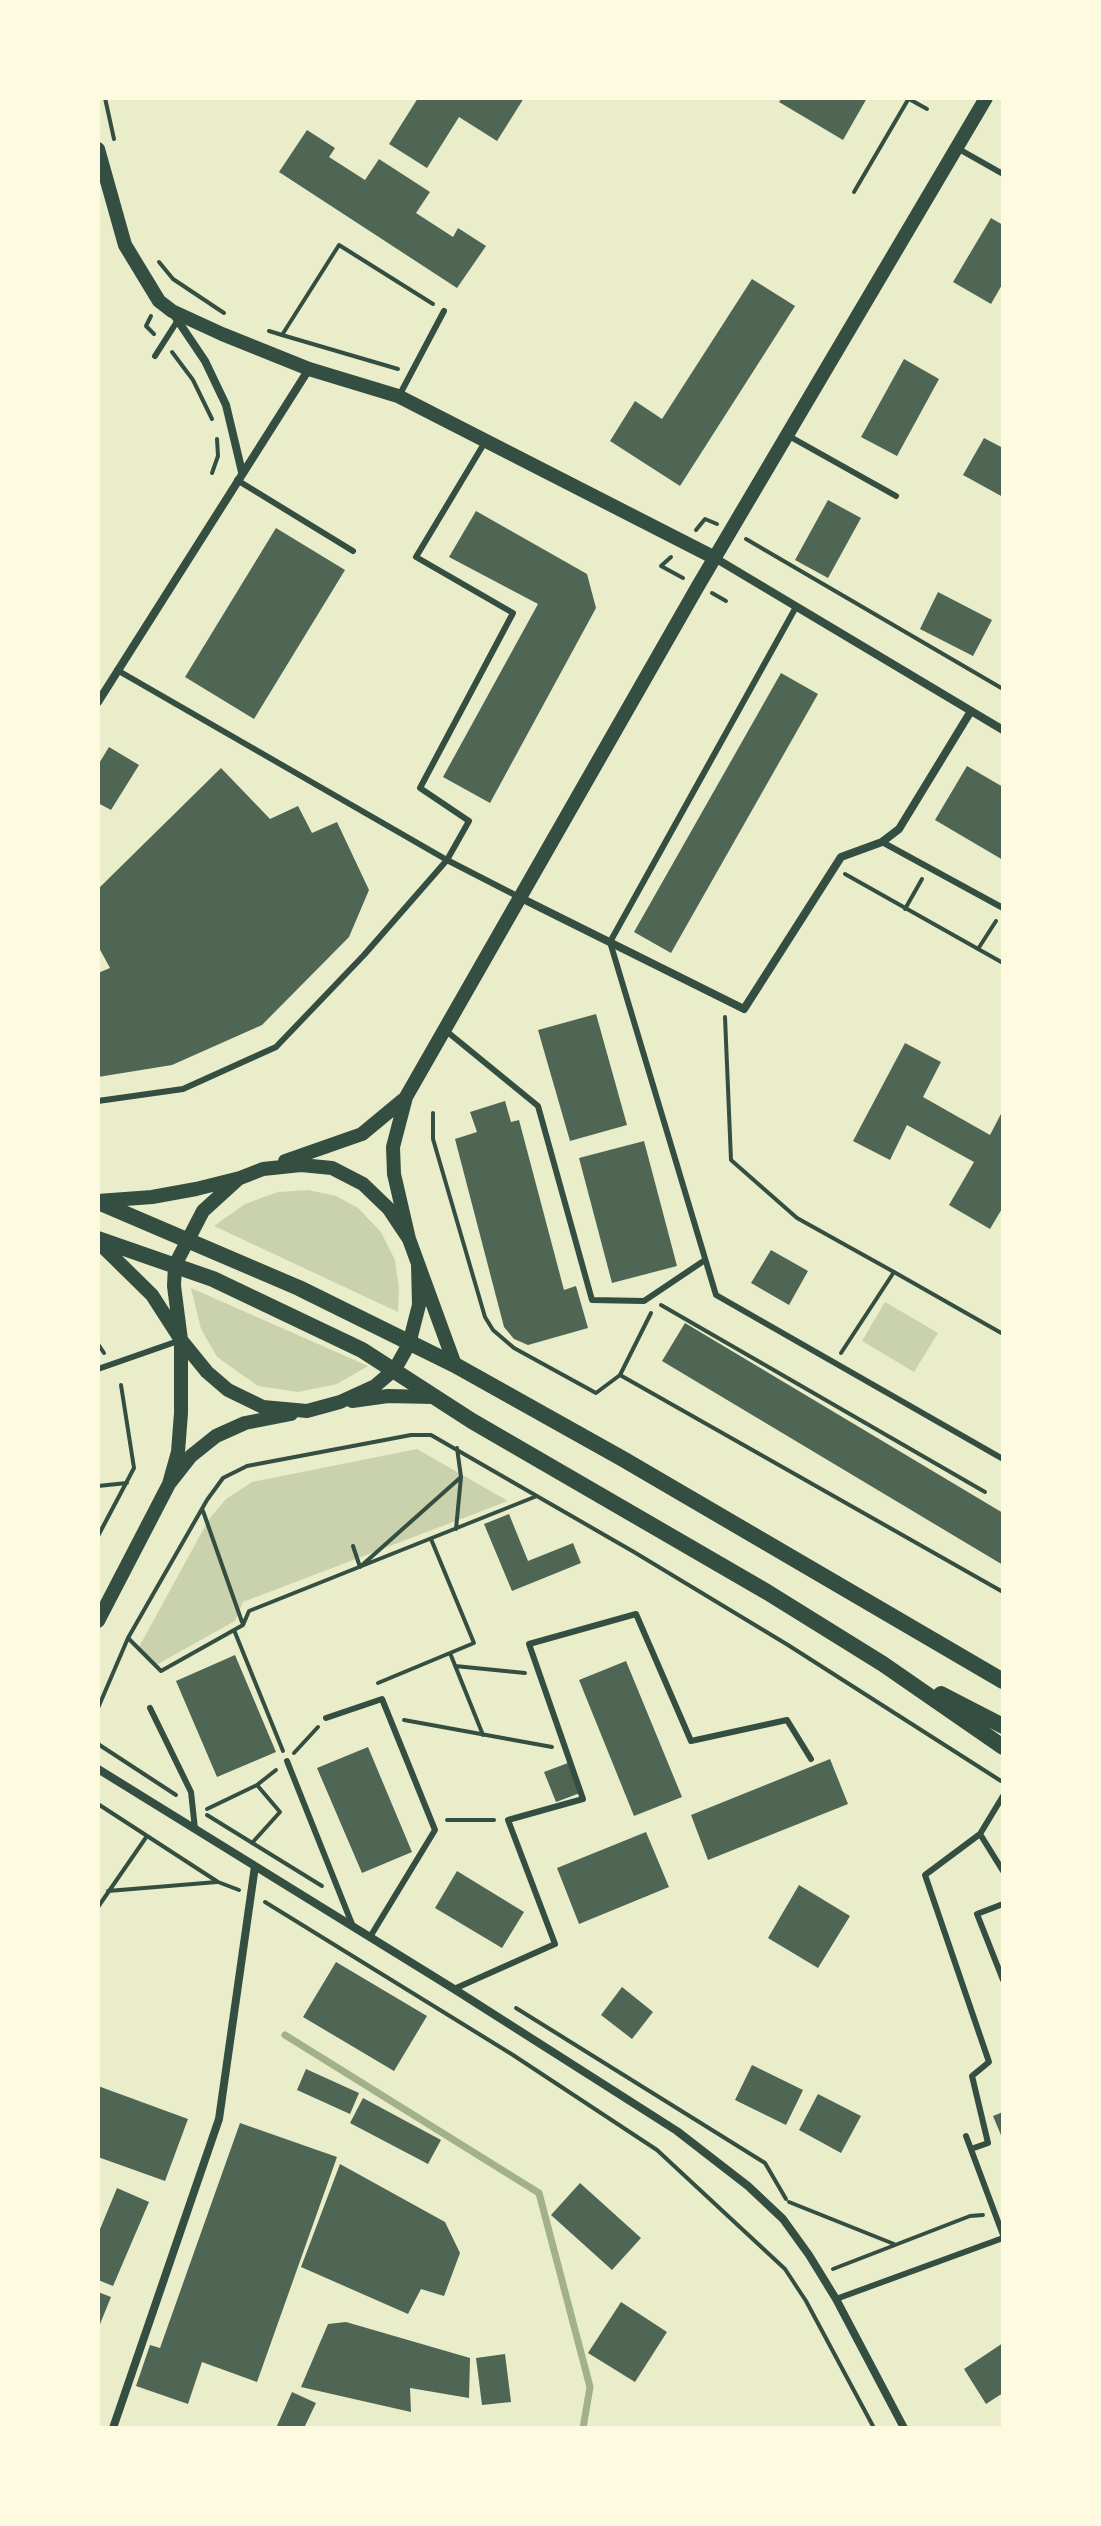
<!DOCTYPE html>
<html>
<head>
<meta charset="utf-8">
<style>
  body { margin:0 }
  #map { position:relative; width:1101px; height:2526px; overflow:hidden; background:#e9edc9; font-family:"Fira Sans Condensed",sans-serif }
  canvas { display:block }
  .frame { position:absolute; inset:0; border:100px solid #fefae0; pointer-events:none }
</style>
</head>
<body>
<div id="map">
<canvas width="1101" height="2526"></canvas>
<div class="frame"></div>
</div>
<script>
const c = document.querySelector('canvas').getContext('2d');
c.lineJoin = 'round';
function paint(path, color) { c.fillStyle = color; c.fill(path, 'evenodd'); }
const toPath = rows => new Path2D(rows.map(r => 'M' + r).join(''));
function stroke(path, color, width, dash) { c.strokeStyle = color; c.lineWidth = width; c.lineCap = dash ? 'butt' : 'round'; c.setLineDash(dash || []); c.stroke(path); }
const green = toPath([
  [308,1190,336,1196,358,1208,381,1232,395,1260,399,1289,398,1312,214,1226,245,1204,278,1192],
  [191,1288,368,1366,337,1384,298,1392,258,1386,217,1357,201,1329],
  [885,1302,938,1333,914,1372,862,1341],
  [417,1449,508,1501,243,1602,235,1621,156,1665,139,1647,209,1519,226,1499,252,1482]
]);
const stream = toPath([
  [285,2035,539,2193,590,2387,583,2428]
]);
const building = toPath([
  [418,98,524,98,497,141,459,117,427,168,389,144],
  [782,98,867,98,843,140,779,102],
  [307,130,335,148,329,157,365,180,379,159,430,192,416,213,453,237,458,228,486,246,457,288,279,172],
  [991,218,1003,225,1003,283,991,304,953,282],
  [752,279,795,306,680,486,610,441,635,401,662,419],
  [904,359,939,379,897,456,861,437],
  [984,438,1003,448,1003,497,963,475],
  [828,500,861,518,828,578,795,560],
  [476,511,587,574,596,608,490,803,443,777,538,604,449,557],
  [276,528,345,570,254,719,185,677],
  [938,592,992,620,973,656,920,629],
  [781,673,818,694,671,953,634,932],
  [109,747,139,765,111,810,98,803,98,765],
  [967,766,1003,787,1003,860,935,820],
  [221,768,270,819,298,806,312,833,337,822,369,890,349,937,262,1025,172,1065,98,1077,98,973,110,968,98,946,98,889],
  [596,1014,627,1125,570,1141,538,1030],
  [905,1043,941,1062,923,1097,990,1135,1003,1110,1003,1207,990,1229,949,1205,974,1162,907,1125,890,1160,853,1141],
  [505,1101,511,1122,519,1120,564,1290,576,1286,588,1328,528,1345,514,1339,504,1327,455,1139,477,1132,470,1112],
  [644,1141,677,1266,612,1283,579,1158],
  [771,1250,808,1271,789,1305,751,1283],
  [685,1323,1003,1513,1003,1565,662,1361],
  [509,1514,528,1561,573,1543,581,1563,512,1591,484,1524],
  [235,1655,276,1752,217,1777,176,1681],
  [626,1661,682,1797,634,1816,579,1680],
  [368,1747,412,1852,362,1873,317,1768],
  [830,1759,848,1804,708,1860,691,1815],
  [568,1763,580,1793,556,1802,544,1772],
  [646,1832,669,1887,579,1924,557,1868],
  [457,1871,524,1912,502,1948,435,1908],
  [799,1885,850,1916,818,1968,768,1938],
  [336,1962,427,2016,394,2071,303,2017],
  [622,1987,653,2012,632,2039,601,2015],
  [752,2065,803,2090,786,2125,735,2100],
  [306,2069,359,2093,350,2114,297,2090],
  [98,2086,188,2119,165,2181,98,2157],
  [818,2094,861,2116,841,2153,799,2130],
  [363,2098,441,2140,428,2164,350,2123],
  [1003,2112,1003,2140,993,2116],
  [240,2123,337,2157,257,2382,202,2362,188,2404,136,2386,150,2345,160,2348],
  [340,2164,445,2222,460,2253,444,2296,421,2289,408,2314,301,2267],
  [580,2183,641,2238,612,2270,551,2215],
  [117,2188,149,2202,113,2286,98,2280,98,2234],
  [98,2292,111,2297,98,2329],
  [621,2302,667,2332,635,2382,588,2353],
  [346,2322,470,2358,469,2398,410,2388,411,2412,301,2387,328,2324],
  [1003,2343,1003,2393,986,2404,964,2369],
  [505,2354,511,2402,482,2405,476,2358],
  [292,2392,316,2403,304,2428,276,2428]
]);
const path = toPath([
  [105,98,114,139],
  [909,99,927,109],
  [854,192,909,98],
  [159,262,173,279,224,313],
  [151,316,146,326,154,334],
  [269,331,282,335,339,245,433,304],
  [282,335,398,369],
  [172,352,193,380,212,419],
  [212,473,218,456,217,439],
  [696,530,705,519,717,524],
  [746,539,1003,689],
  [671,557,661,566,683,578],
  [712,593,726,601],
  [845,874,1003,963],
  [905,909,922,879],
  [978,949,996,921],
  [725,1017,731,1160,797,1218,894,1272],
  [433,1113,433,1139,485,1317,493,1330,514,1348,596,1393,620,1375,1003,1592],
  [661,1305,985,1492],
  [98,1344,104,1353],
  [841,1353,894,1272,1003,1334],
  [620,1375,651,1313],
  [98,1486,127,1483],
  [203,1511,242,1622],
  [456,1529,461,1477,457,1448],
  [98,1536,134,1468,121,1385],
  [353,1546,360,1567,461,1477],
  [234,1630,283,1751],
  [128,1638,161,1671,243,1625,249,1611,537,1496],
  [450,1653,483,1735],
  [455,1666,525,1673],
  [378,1683,474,1643,431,1539],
  [98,1708,128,1638,207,1500,223,1478,247,1466,411,1435,431,1435,634,1552,788,1645,1001,1781],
  [404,1720,552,1747],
  [98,1744,176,1795],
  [294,1753,318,1727],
  [98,1804,218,1882,239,1890],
  [207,1809,257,1785,276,1770],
  [207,1815,322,1886],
  [447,1820,494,1820],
  [252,1843,280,1812,257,1785],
  [108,1891,217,1882],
  [265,1902,513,2055,657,2150,785,2269,806,2301,874,2428],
  [98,1907,147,1836],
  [516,2008,765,2163,786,2199],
  [789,2202,894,2244],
  [833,2269,970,2216,983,2215]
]);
const service = toPath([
  [957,148,1003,174],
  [155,356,178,320],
  [399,396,444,311],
  [787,435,896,496],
  [237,480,353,551],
  [796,607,610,942,716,1295,1003,1459],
  [117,670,447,860,521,898],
  [882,842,1003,908],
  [445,1030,538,1106,592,1300,644,1301,705,1260],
  [98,1101,183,1089,276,1047,364,955,447,860,469,821,420,788,513,613,416,557,485,442],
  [98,1369,181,1340],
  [150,1708,191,1792,195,1829],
  [326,1718,382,1699,435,1830,370,1937],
  [287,1761,352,1924],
  [1003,1796,980,1834,1003,1871],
  [1003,1904,977,1914,1003,1980],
  [454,1989,555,1944,508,1820,583,1799,529,1644,636,1614,691,1741,787,1720,811,1759],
  [966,2136,1003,2235],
  [971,2149,988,2143,972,2076,989,2062,925,1875,980,1834],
  [836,2299,1003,2238]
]);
const minor = toPath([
  [174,315,205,361,226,405,242,472],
  [715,558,1003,730],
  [98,702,309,369],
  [521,898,744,1009,841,857,882,842,899,829,971,711],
  [98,1769,454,1989,677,2131,748,2186,783,2219,809,2255,836,2299,904,2428],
  [113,2428,219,2119,255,1866]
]);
const tertiary = toPath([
  [98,149,125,245,159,301,172,311,222,334,309,369,398,396,715,558],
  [285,1161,362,1134,403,1100],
  [98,1201,152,1197,196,1189,240,1178,263,1169,301,1165,332,1168,363,1184,389,1209,409,1239,455,1365],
  [409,1239,394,1174,393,1147,406,1097,698,586,986,98],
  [98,1242,152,1295,181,1340,207,1372,228,1390,263,1407,307,1411,340,1402,375,1386,395,1369,409,1344,419,1305,418,1264],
  [352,1401,388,1396,433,1397],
  [169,1484,178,1452,181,1413,181,1340,174,1286,175,1265,203,1211,237,1180],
  [98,1621,169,1484,191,1456,216,1436,245,1423,291,1414]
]);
const secondary = toPath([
  [98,1202,299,1288,455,1365,623,1459,1003,1681],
  [98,1239,213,1279,362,1350,472,1421,767,1592,883,1664,1003,1747],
  [941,1694,1003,1726]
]);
paint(green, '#cad2ad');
stroke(stream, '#a3b18a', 7);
paint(building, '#4f6655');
stroke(path, '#344e41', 4);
stroke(service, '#344e41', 6);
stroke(minor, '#344e41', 8);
stroke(tertiary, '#344e41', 14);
stroke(secondary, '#344e41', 16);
</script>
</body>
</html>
